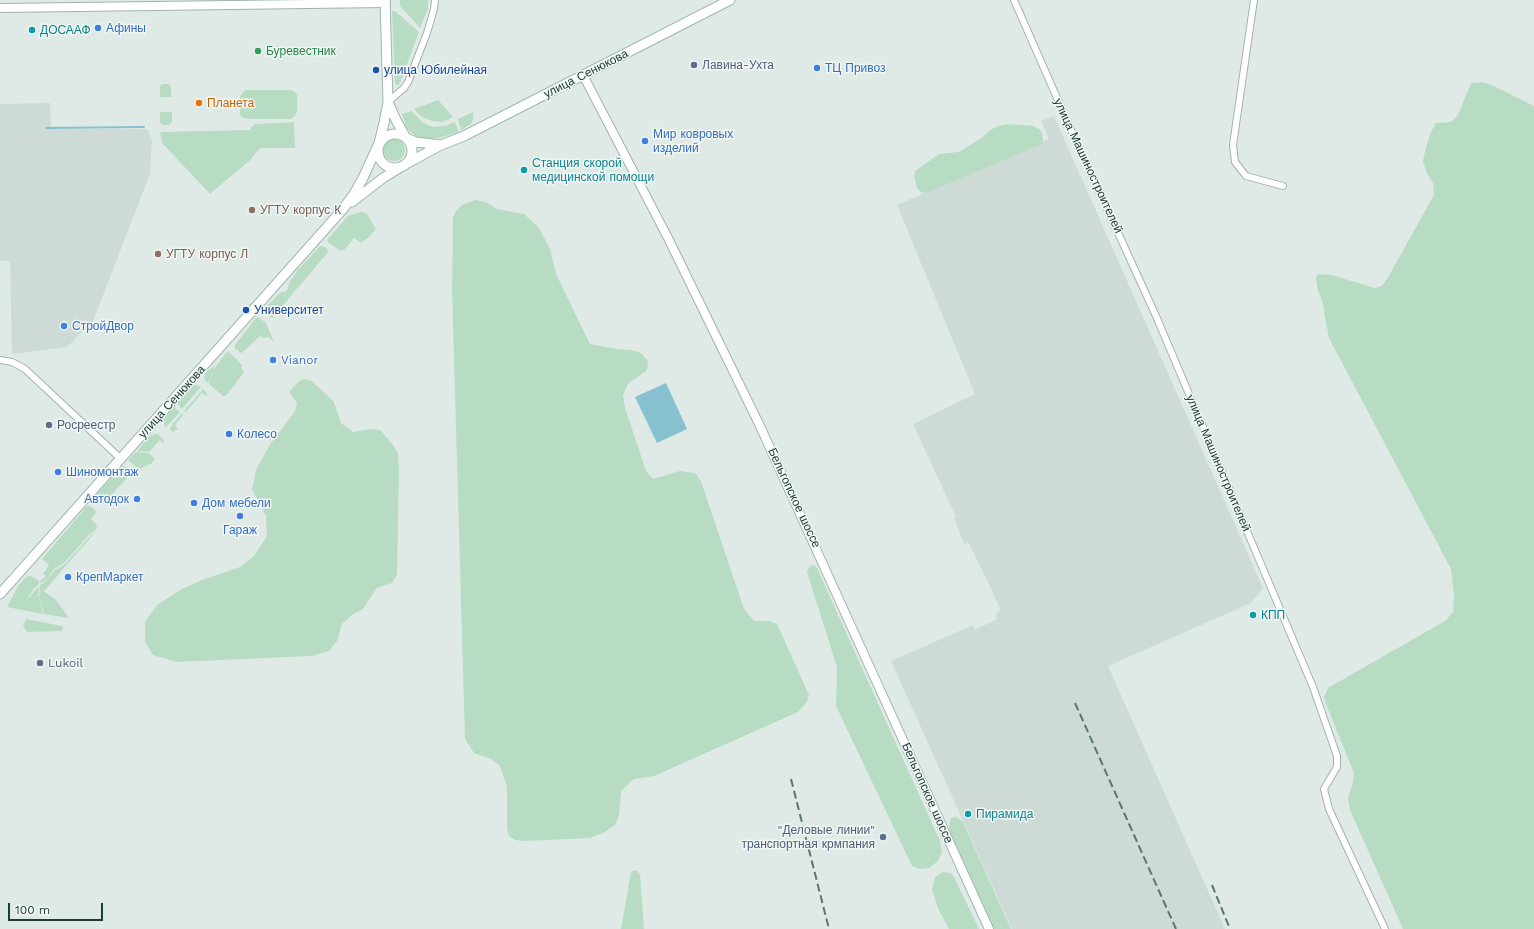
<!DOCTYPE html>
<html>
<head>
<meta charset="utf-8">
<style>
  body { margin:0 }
  #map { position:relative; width:1534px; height:929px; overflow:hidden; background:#dfeae6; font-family:"Work Sans",sans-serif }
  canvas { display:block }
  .scale { position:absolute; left:8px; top:903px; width:95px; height:18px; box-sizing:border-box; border:2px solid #203a35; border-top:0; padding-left:5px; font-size:12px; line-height:14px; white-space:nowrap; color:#203a35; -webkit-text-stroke:3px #f0f7f4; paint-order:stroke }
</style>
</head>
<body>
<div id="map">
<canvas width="1534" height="929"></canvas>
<div class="scale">100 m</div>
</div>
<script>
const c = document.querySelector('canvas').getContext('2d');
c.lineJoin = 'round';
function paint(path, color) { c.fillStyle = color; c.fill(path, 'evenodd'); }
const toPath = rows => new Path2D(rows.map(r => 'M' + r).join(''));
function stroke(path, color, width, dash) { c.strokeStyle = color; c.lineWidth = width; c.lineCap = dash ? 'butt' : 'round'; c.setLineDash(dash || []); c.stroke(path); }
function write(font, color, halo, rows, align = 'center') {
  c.font = font + ' "Work Sans",sans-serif'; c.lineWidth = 3; c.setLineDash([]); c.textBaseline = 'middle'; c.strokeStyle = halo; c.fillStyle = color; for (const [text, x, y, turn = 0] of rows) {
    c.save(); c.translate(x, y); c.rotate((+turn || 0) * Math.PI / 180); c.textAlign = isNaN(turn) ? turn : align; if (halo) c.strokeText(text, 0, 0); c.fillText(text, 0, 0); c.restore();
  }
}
const built = toPath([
  [50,103,51,129,147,129,152,140,150,174,93,321,67,347,12,354,10,261,0,261,0,104],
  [1054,116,1263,588,1251,603,1108,666,1225,929,1012,929,891,661,973,625,975,630,997,619,996,613,1001,610,969,543,964,544,954,518,956,517,913,424,975,394,897,205,1049,139,1041,121]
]);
const green = toPath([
  [400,0,428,0,428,9,420,28,400,6],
  [392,11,395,11,419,32,400,83,398,85,395,84],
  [1482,82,1494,86,1534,106,1534,929,1403,929,1350,810,1348,797,1353,783,1354,773,1326,704,1324,697,1328,688,1445,621,1453,612,1454,596,1451,569,1329,338,1322,300,1318,291,1316,277,1319,274,1332,275,1375,288,1382,286,1387,279,1434,195,1433,183,1427,174,1423,161,1426,147,1431,132,1436,123,1451,122,1458,115,1471,83],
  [162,84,169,84,171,87,171,97,160,97,160,86],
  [245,90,289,90,294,91,297,95,297,112,295,116,291,119,248,119,243,118,240,115,240,96],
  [438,100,453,117,442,122,432,121,422,117,414,109],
  [412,111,422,122,428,125,434,127,445,126,455,122,459,132,438,138,426,139,415,136,406,127,402,114],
  [160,112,172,112,172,122,169,125,163,125,160,123],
  [473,112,473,119,471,124,461,130,458,119],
  [294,122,295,148,260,148,250,160,210,194,162,143,160,132,250,130,254,124],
  [1008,124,1033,126,1039,129,1042,133,1043,140,1042,144,926,193,921,192,917,188,914,176,915,171,939,154,959,152,983,137,990,130,998,126],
  '383 150a11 11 0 1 1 22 0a11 11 0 1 1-22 0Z',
  [475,200,486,202,497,209,524,214,539,228,550,249,556,274,590,344,617,349,631,350,641,353,648,361,647,370,628,384,623,395,625,408,646,471,653,479,680,471,695,473,701,481,744,609,754,621,769,621,777,624,809,695,807,702,798,712,654,776,634,779,621,791,619,815,616,824,605,832,590,838,524,841,515,840,509,836,507,828,507,787,500,766,491,759,474,753,465,739,452,289,453,218,456,211,462,205],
  [361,212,367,214,376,229,369,237,361,243,354,238,344,250,339,250,329,243,327,240,348,216],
  [320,246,325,247,329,251,272,318,263,310,281,292,285,292,288,289,289,283,297,271],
  [258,317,266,323,274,342,268,337,264,338,260,336,243,352,241,353,235,348,235,345,256,318],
  [227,352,230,353,242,365,241,367,244,372,230,391,225,396,223,396,210,385,209,382,216,366],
  [214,366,214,370,208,383,204,379,205,373],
  [303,379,312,381,334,402,341,423,353,432,373,429,380,430,393,445,398,454,399,470,397,575,392,583,377,588,363,609,353,614,342,624,337,641,329,651,311,656,177,662,153,655,145,642,145,622,157,605,182,589,202,580,240,567,254,556,267,536,266,516,252,489,256,470,269,446,295,411,297,403,289,392,298,382],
  [196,385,201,387,182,409,177,403,191,387],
  [203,389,207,393,207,396,202,393,186,412,184,411],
  [174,407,180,412,166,427,164,424,164,418],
  [181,414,183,415,175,425,178,429,173,432,169,429],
  [155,434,158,434,163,439,164,444,160,440,149,452,137,451,149,436],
  [136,452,149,453,155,459,152,463,139,469,128,460],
  [122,466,127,467,128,470,128,477,104,503,99,502,96,499,96,495],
  [87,506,90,506,95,510,96,513,91,519,97,526,96,529,90,534,64,563,54,569,47,579,40,583,40,581,46,576,43,574,49,565,42,559],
  [97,530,44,591,56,600,69,618,44,614,39,597,40,585,47,580,55,570,65,564,91,535],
  [814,565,817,568,940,841,942,852,938,861,929,868,919,869,912,866,836,706,837,667,807,572,810,566],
  [31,576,39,581,39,584,34,588,26,601,39,586,38,595,43,614,7,607,18,586,26,577],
  [26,619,57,625,62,626,63,629,62,631,27,632,23,626],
  [957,817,963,822,1011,929,993,929,950,834,949,826,951,818],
  [636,870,640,874,644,929,621,929,631,872],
  [943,872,951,873,954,877,979,929,949,929,938,908,932,889,935,877]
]);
const water = toPath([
  [666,383,687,429,657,443,635,397]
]);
const stream = toPath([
  [46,128,144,127]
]);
const minor = toPath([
  [1014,0,1072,132,1156,316,1313,687,1337,756,1337,767,1324,789,1329,809,1385,929],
  [1254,0,1233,145,1235,162,1246,176,1283,186],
  [388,102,404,88,408,82,427,33,434,9,435,0],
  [0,360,12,362,25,369,121,459]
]);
const tertiary = toPath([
  [0,8,386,3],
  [583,75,668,238,760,426,989,929]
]);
const secondary = toPath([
  [388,102,396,120,406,138,416,142,441,145],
  '378 151a17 17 0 1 1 34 0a17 17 0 1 1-34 0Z',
  [352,202,383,178,404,165,441,145,464,136,730,0],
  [0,594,343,209,354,194,363,178,379,143,384,123,388,102,385,0]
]);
const rail = toPath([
  [1075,703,1176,929],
  [791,779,829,929],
  [1212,885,1230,929]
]);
const markers = [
  [98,28,4,"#3f7fe0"],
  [32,30,4,"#0f9aa8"],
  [258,51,4,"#2e9e5b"],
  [694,65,4,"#5c6f8a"],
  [817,68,4,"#3f7fe0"],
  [376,70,4,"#1a4fb4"],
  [199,103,4,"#e8710a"],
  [645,141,4,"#3f7fe0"],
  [524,170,4,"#0f9aa8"],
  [252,210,4,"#8d6e63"],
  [158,254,4,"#8d6e63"],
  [246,310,4,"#1a4fb4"],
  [64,326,4,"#3f7fe0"],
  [273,360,4,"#3f7fe0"],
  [49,425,4,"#5c6f8a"],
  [229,434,4,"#3f7fe0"],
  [58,472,4,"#3f7fe0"],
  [137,499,4,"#3f7fe0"],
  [194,503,4,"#3f7fe0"],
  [240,516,4,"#3f7fe0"],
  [68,577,4,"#3f7fe0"],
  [1253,615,4,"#0f9aa8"],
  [40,663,4,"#5c6f8a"],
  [968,814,4,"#0f9aa8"],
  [883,837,4,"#5c6f8a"]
];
const shopNames = [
  ["Афины",106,28],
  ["ТЦ Привоз",825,68],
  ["Мир ковровых",653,134],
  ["изделий",653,148],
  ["СтройДвор",72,326],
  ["Vianor",281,360],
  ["Колесо",237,434],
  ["Шиномонтаж",66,472],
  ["Автодок",129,499,"right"],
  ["Дом мебели",202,503],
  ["Гараж",240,530,"center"],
  ["КрепМаркет",76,577]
];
const cultureNames = [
  ["ДОСААФ",40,30],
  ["Станция скорой",532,163],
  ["медицинской помощи",532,177],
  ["КПП",1261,615],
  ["Пирамида",976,814]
];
const leisureNames = [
  ["Буревестник",266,51]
];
const serviceNames = [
  ["Лавина-Ухта",702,65],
  ["Росреестр",57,425],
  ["Lukoil",48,663],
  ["\"Деловые линии\"",875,830,"right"],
  ["транспортная крмпания",875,844,"right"]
];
const transitNames = [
  ["улица Юбилейная",384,70],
  ["Университет",254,310]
];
const streetNames = [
  ["улица Сенюкова",586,74,-27],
  ["улица Машиностроителей",1088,166,65],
  ["улица Сенюкова",172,402,-48],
  ["улица Машиностроителей",1218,463,67],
  ["Бельгопское шоссе",794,498,65],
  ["Бельгопское шоссе",927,793,66]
];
const foodNames = [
  ["Планета",207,103]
];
const educationNames = [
  ["УГТУ корпус К",260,210],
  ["УГТУ корпус Л",166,254]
];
paint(built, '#cedad5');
paint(green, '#b8dcc3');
paint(water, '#87c1d0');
stroke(stream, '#87c1d0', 2);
stroke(minor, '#a2b2ad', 8);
stroke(tertiary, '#a2b2ad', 10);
stroke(secondary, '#9eb6af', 11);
stroke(minor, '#fff', 6);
stroke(tertiary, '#fff', 8);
stroke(secondary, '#fff', 9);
stroke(rail, '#5b7670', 2, [8, 4]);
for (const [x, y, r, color] of markers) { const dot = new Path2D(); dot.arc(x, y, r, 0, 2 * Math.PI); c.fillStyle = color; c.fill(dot); stroke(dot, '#f0f7f4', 1.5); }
write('12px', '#366cbe', '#f0f7f4', shopNames, 'left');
write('12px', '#0d838f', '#f0f7f4', cultureNames, 'left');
write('12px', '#27864d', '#f0f7f4', leisureNames, 'left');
write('12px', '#4e5e75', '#f0f7f4', serviceNames, 'left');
write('12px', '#164399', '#f0f7f4', transitNames, 'left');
write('12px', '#203a35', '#f0f7f4', streetNames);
write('12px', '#c56008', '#f0f7f4', foodNames, 'left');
write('12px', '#785e54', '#f0f7f4', educationNames, 'left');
</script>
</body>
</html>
